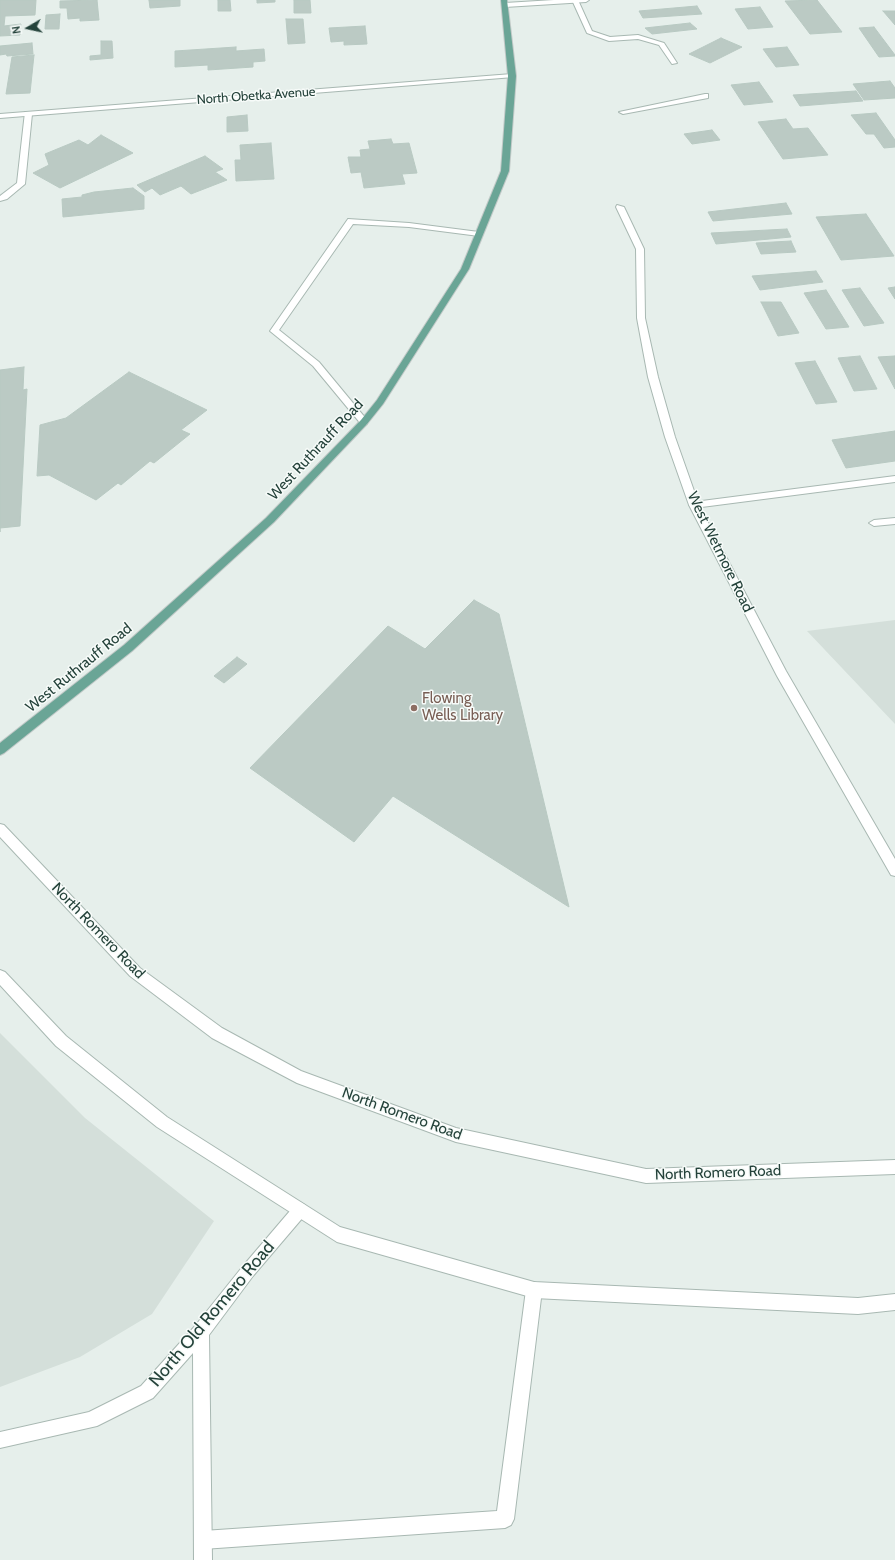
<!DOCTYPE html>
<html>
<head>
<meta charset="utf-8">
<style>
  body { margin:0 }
  #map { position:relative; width:895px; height:1560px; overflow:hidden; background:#e6efeb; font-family:Cabin,sans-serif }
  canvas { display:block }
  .north { position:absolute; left:8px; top:8px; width:40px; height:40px; -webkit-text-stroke:3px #f7fbf9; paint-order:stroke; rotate:261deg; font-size:11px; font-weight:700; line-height:16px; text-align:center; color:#24423a }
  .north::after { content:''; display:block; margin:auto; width:14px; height:18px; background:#24423a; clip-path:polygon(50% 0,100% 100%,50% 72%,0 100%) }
</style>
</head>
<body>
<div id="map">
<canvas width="895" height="1560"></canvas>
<div class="north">N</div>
</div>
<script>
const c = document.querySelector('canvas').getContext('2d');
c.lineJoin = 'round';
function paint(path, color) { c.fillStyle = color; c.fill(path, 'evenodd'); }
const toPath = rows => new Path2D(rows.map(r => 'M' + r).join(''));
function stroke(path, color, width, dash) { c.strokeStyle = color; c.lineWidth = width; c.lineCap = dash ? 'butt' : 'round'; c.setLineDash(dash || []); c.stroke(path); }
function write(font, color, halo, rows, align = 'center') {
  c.font = font + ' Cabin,sans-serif'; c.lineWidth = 3; c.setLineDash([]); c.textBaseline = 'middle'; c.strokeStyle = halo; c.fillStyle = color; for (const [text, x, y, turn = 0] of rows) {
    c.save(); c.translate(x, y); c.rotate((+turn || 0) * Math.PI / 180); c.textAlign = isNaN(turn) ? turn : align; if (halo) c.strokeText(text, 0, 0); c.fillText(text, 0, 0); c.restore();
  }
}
const built = toPath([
  [895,620,895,724,807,631],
  [0,1033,85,1118,214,1221,152,1314,80,1357,0,1387]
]);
const building = toPath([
  [0,0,36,0,35,15,5,16,4,26,21,24,20,35,0,36,0,0],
  [97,0,99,20,80,21,80,18,68,19,67,8,60,8,60,1,97,0],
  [149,0,180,0,180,6,150,8,149,0],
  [218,0,230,0,231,11,218,11,218,0],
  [257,0,275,0,275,2,257,3,257,0],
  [294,0,310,0,311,13,294,13,294,0],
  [817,0,842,32,810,34,785,1,817,0],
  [697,6,702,14,643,18,639,11,697,6],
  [760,7,773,27,748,29,735,9,760,7],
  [883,11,895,11,895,25,883,11],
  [60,14,59,29,45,29,46,15,60,14],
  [286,19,303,19,305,43,288,44,286,19],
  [690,23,697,29,652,34,645,28,690,23],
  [365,26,367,44,344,45,344,41,331,42,329,28,365,26],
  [874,27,895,55,895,56,879,57,859,28,874,27],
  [721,38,742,47,710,63,689,54,721,38],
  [101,41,112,41,113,58,90,60,90,56,101,55,101,41],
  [32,43,33,54,7,56,6,54,0,55,0,46,32,43],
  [236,47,236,51,264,49,265,61,253,62,253,67,208,70,208,65,175,67,175,51,236,47],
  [787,47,799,65,776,67,763,49,787,47],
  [34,55,30,93,6,94,12,57,34,55],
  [890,81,895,88,895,98,864,100,853,84,890,81],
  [759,82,773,102,744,105,731,85,759,82],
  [856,91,863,101,800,106,793,95,856,91],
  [876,113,895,140,895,147,884,148,874,134,866,134,851,115,876,113],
  [247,115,248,131,227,132,227,117,247,115],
  [786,119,793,129,808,128,828,155,783,159,758,122,786,119],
  [712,130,720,140,692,144,684,134,712,130],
  [101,135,133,153,60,188,33,173,49,165,45,154,79,140,88,145,101,135],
  [391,139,393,144,409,143,417,173,402,174,405,184,364,188,361,172,351,173,348,157,361,157,360,150,370,149,368,141,391,139],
  [271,143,274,179,236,181,235,160,241,160,240,145,271,143],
  [205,156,223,169,215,172,227,180,191,194,181,186,160,195,152,188,145,192,137,185,205,156],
  [133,188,144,196,144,209,63,217,62,199,82,197,82,195,94,192,133,188],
  [786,203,792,214,713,221,708,212,786,203],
  [866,214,894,256,841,260,816,217,866,214],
  [787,229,791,237,716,244,711,233,787,229],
  [791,241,796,252,761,254,756,243,791,241],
  [816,271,823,282,760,290,752,276,816,271],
  [895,287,895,299,888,288,895,287],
  [860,288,884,323,864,326,842,290,860,288],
  [826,290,849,327,826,329,804,293,826,290],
  [761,302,781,302,799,333,778,336,761,302],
  [860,356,877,389,854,391,838,358,860,356],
  [895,356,895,389,878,357,895,356],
  [815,361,837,402,816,404,795,363,815,361],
  [24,367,23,390,27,389,20,526,0,528,0,532,0,370,24,367],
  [129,372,207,410,181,430,190,434,154,463,150,461,121,485,118,483,96,500,49,475,37,476,40,425,66,418,129,372],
  [895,431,895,461,846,468,832,440,895,431],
  [474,600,499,614,569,907,393,796,354,842,250,768,388,626,425,649,474,600],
  [237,657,247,664,224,683,214,676,237,657]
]);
const service = toPath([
  [572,0,578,0,592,31,610,37,638,35,664,43,677,63,672,64,659,45,638,39,609,41,587,33,572,0],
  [705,94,708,94,708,98,623,114,619,112,705,94],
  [25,112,32,114,25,184,7,199,0,201,0,196,17,183,25,112],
  [348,219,409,223,479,232,483,234,479,236,409,227,353,224,279,330,319,362,367,420,367,424,364,425,361,424,313,366,270,331,348,219],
  [895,476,895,482,694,508,689,505,694,502,895,476],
  [895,518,895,524,874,526,869,523,874,520,895,518],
  [534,1282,540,1284,542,1290,514,1519,511,1525,505,1528,203,1549,197,1546,194,1540,197,1534,203,1531,497,1511,526,1290,528,1284,534,1282]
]);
const minor = toPath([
  [554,0,589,0,586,2,505,7,502,5,505,3,554,0],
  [512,74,514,75,514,77,0,118,0,114,512,74],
  [617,205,624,207,644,249,645,318,658,377,675,437,699,505,786,671,895,859,895,876,891,875,777,676,689,505,665,437,648,377,637,318,636,249,616,207,617,205],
  [300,1202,305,1205,308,1210,305,1215,253,1276,209,1335,212,1560,194,1560,193,1353,153,1398,97,1426,0,1448,0,1432,89,1412,141,1386,195,1326,243,1266,295,1205,300,1202]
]);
const tertiary = toPath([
  [0,824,4,825,140,968,222,1028,301,1071,456,1128,646,1169,895,1160,895,1174,646,1183,456,1142,297,1083,212,1038,130,976,0,837,0,824],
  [0,970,5,972,66,1036,167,1117,340,1227,534,1282,858,1298,895,1294,895,1310,858,1314,534,1298,337,1242,157,1127,56,1046,0,985,0,970]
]);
const primary = toPath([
  [501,0,507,0,516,76,509,171,469,269,383,404,367,424,274,522,132,651,4,753,0,755,0,743,124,645,266,518,361,420,377,400,461,269,501,171,508,76,501,0]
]);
const markers = [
  [414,708,4,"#8d6e63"]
];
const farStreetnames = [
  ["North Obetka Avenue",256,96,-4]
];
const streetNames = [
  ["West Ruthrauff Road",316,450,-47],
  ["West Wetmore Road",720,552,64],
  ["West Ruthrauff Road",79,668,-39],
  ["North Romero Road",98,931,46],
  ["North Romero Road",402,1114,20],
  ["North Romero Road",718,1173,-2]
];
const educationNames = [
  ["Flowing",422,699],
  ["Wells Library",422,716]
];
const nearStreetnames = [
  ["North Old Romero Road",212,1314,-50]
];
paint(built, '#d4dfda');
paint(building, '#bbcac4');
stroke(building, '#b8c9c2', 1);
stroke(service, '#a8b8b2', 2);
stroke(minor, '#a8b8b2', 2);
stroke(tertiary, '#a8b8b2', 2);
stroke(primary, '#c2cac8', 2);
paint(service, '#fff');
paint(minor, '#fff');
paint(tertiary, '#fff');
paint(primary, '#6aa596');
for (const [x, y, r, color] of markers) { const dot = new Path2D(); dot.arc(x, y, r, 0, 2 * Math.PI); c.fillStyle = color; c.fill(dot); stroke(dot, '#f7fbf9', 1.5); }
write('13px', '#24423a', '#f7fbf9', farStreetnames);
write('15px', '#24423a', '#f7fbf9', streetNames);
write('15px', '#785e54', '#f7fbf9', educationNames, 'left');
write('18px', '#24423a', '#f7fbf9', nearStreetnames);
</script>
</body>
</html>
